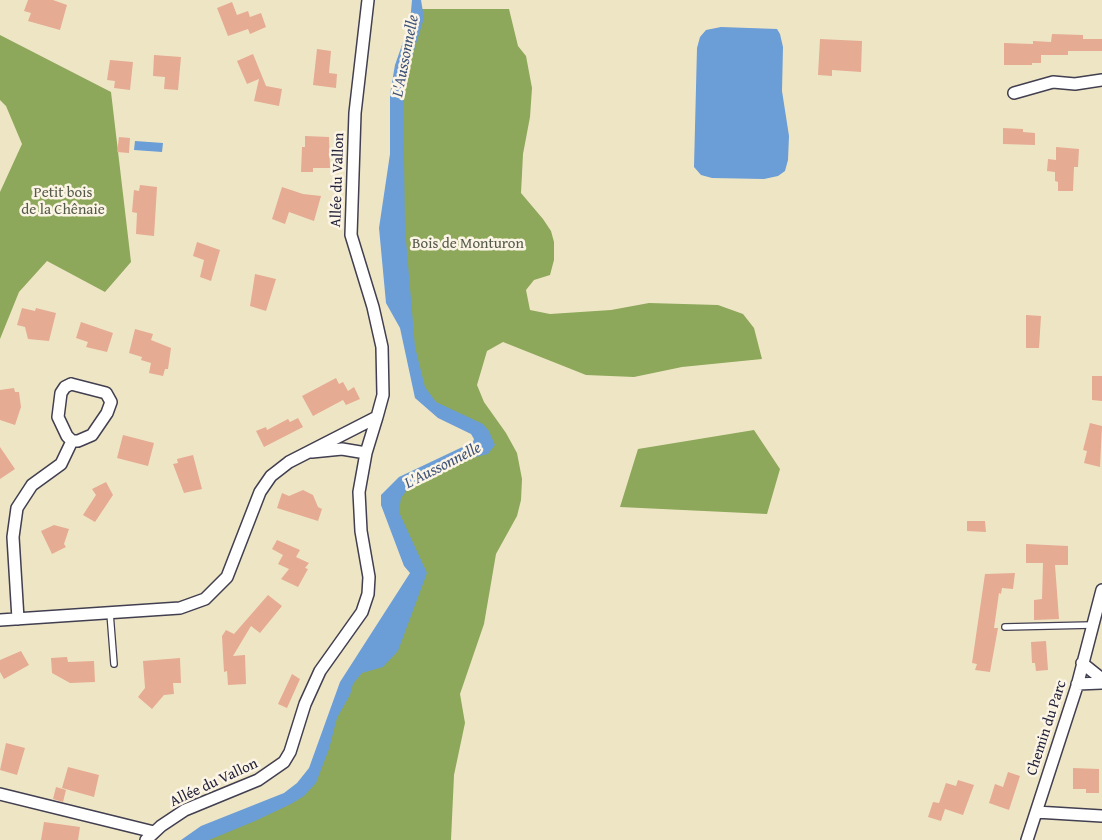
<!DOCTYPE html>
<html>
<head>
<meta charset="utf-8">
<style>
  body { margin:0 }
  canvas { display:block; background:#eee5c5 }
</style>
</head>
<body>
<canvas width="1102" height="840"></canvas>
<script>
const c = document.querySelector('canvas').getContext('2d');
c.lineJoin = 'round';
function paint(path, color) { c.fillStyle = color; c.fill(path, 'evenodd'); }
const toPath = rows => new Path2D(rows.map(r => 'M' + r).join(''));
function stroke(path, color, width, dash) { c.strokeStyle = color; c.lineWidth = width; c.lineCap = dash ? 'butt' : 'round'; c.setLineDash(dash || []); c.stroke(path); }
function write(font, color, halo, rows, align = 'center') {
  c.font = font + ' "Gentium Book Plus",serif'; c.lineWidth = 5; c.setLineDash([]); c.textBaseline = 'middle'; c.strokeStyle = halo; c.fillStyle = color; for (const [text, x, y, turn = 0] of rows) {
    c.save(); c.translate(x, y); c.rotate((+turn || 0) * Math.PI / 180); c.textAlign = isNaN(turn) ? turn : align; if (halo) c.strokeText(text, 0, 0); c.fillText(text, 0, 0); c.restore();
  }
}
const forest = toPath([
  [418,9,509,9,518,46,526,56,532,88,530,117,523,154,521,193,543,219,551,231,554,242,554,260,550,275,534,280,526,290,530,310,550,314,611,310,649,303,718,305,743,314,754,328,762,359,682,367,634,377,586,375,503,342,487,351,477,385,484,402,506,433,517,453,522,479,521,500,517,516,496,554,484,624,460,694,465,723,454,775,451,840,203,840,301,791,347,686,415,566,385,495,488,443,418,398,395,258,397,99],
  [0,35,111,92,131,262,105,292,47,261,19,292,0,339,0,192,22,144,6,106,0,100],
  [754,430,780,469,767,514,620,507,638,449]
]);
const water = toPath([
  [412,0,421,0,424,18,403,86,405,228,415,347,425,387,436,402,483,424,489,431,495,445,488,454,459,461,433,474,407,490,401,498,399,512,427,573,398,651,383,667,362,673,353,684,350,695,337,718,329,749,316,783,304,796,291,804,255,821,209,840,181,840,201,826,284,793,297,783,309,768,340,682,410,573,404,566,381,505,381,495,399,477,473,442,474,439,471,434,438,418,415,398,400,328,386,303,379,228,390,154,390,94,395,65,410,22],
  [721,27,777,29,780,34,783,47,782,91,789,136,788,160,785,171,778,176,764,179,712,178,701,175,694,167,697,48,700,37,706,30],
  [135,141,163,143,162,152,134,150]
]);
const building = toPath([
  [28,0,53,0,67,5,60,30,28,21,31,13,24,11],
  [232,2,237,15,248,11,250,17,261,13,266,27,250,34,248,29,228,36,217,8],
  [1052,34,1083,35,1083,39,1102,39,1102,51,1068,51,1068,55,1041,55,1041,63,1032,63,1032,65,1004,65,1004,43,1033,44,1033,41,1051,42],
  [820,39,862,41,861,72,832,70,832,76,818,75],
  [317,49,331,51,329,73,337,74,336,88,313,85],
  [253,54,266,86,282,89,279,106,254,101,259,79,247,84,237,61],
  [154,55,181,57,178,90,164,89,165,77,153,76],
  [110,60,133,62,130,90,114,88,115,81,107,80],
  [1003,128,1023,129,1023,132,1035,133,1035,145,1003,144],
  [305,136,329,137,330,168,313,168,313,172,301,172,302,147,305,147],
  [119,137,130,138,129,153,117,152],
  [1056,147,1079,149,1078,167,1074,167,1073,191,1058,191,1058,182,1055,181,1055,172,1047,171,1048,159,1056,160],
  [140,185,157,187,154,236,136,234,137,213,132,212,134,190,139,191],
  [282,187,303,194,321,196,314,221,289,212,285,224,272,219],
  [197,242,220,250,211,281,200,277,204,260,193,256],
  [255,274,276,279,266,311,250,306],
  [22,308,35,311,36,308,56,313,49,341,28,339,25,327,17,325],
  [1026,315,1041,316,1039,348,1026,348],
  [81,322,113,333,107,352,86,347,88,342,76,338],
  [135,329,153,334,151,340,171,348,168,369,165,369,163,376,149,373,151,363,141,360,142,357,129,353],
  [1092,376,1102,376,1102,401,1092,400],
  [336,378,339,384,343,382,348,391,354,387,360,399,346,405,343,400,313,416,302,396],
  [14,388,15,392,19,392,21,407,15,425,0,420,0,390],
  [298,418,303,427,264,447,256,431,266,427,267,430,288,419,290,422],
  [1090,423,1102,426,1100,467,1084,463,1087,451,1083,450],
  [123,435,154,443,148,466,117,458],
  [0,447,15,469,0,479],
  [193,455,202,489,184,493,173,464,178,463,177,459],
  [106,482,113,495,95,522,83,515,96,495,92,489],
  [303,490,313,495,318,507,322,509,318,521,277,508,282,493,289,496],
  [967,521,985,521,986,532,967,531],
  [54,525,69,529,64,544,66,547,52,554,41,531],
  [277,540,300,550,296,557,309,563,305,568,308,569,298,587,281,579,289,569,278,564,283,555,272,549],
  [1026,544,1068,546,1068,565,1055,565,1059,619,1034,620,1034,600,1042,599,1043,563,1026,563],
  [1015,573,1013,589,1002,588,1001,594,999,593,994,628,998,628,990,672,975,670,977,664,972,663,985,574],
  [268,595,282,606,260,633,251,626,233,656,245,655,246,684,228,685,227,671,224,672,222,636,226,630,234,634],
  [1046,641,1048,670,1036,671,1035,663,1032,663,1031,642],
  [21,651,29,665,4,679,0,672,0,660],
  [67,657,68,662,94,661,95,682,70,683,52,673,51,658],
  [180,658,181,683,173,683,174,694,164,695,152,709,138,697,145,688,143,661],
  [292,674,300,679,287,708,278,704],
  [6,743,25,748,17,775,0,770],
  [68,767,99,775,94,797,62,788],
  [1073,768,1099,769,1099,793,1086,793,1086,789,1073,789],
  [1008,772,1020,776,1009,810,989,803,995,784,1003,787],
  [958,780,974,785,963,815,945,809,941,821,928,817,933,802,939,803,946,783,956,786],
  [56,787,66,790,63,802,53,799],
  [44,822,80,827,78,840,41,840]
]);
const service = toPath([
  [110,613,114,664],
  [1005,627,1092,625]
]);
const minor = toPath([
  [1014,93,1053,82,1075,84,1102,80],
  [71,384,106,393,111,402,107,413,92,435,78,441,72,441,67,436,58,417,61,393,65,387,71,384],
  [366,453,377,417],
  [18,619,13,537,17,508,32,485,61,464,72,441],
  [0,620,180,608,205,599,227,577,260,492,271,476,289,462,377,417,383,395,382,347,373,307,351,235,355,113,368,0],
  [1082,663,1102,679],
  [1077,684,1102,683],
  [0,794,154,832],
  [1036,812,1102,816],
  [146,840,161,826,185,810,258,780,284,762,290,752,305,704,320,671,362,612,368,594,369,577,361,531,359,492,366,453,342,449,312,452],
  [1027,840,1077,686,1102,590]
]);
const streetNames = [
  ["Allée du Vallon",338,180,-88],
  ["Chemin du Parc",1047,728,-72],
  ["Allée du Vallon",214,783,-25]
];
const parkNames = [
  ["Petit bois",63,193],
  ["de la Chênaie",63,210],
  ["Bois de Monturon",468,244]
];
const waterNames = [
  ["L'Aussonnelle",406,56,-79],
  ["L'Aussonnelle",443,466,-27]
];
paint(forest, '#8da85a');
paint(water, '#6b9dd6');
paint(building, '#e6ab93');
stroke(service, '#413f50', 8);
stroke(minor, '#413f50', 14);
stroke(service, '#fff', 5.5);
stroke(minor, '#fff', 11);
write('15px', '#22223b', '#fcf5e5', streetNames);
write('15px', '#545a4a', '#fcf5e5', parkNames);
write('italic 16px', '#3f5379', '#fcf5e5', waterNames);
</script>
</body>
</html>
